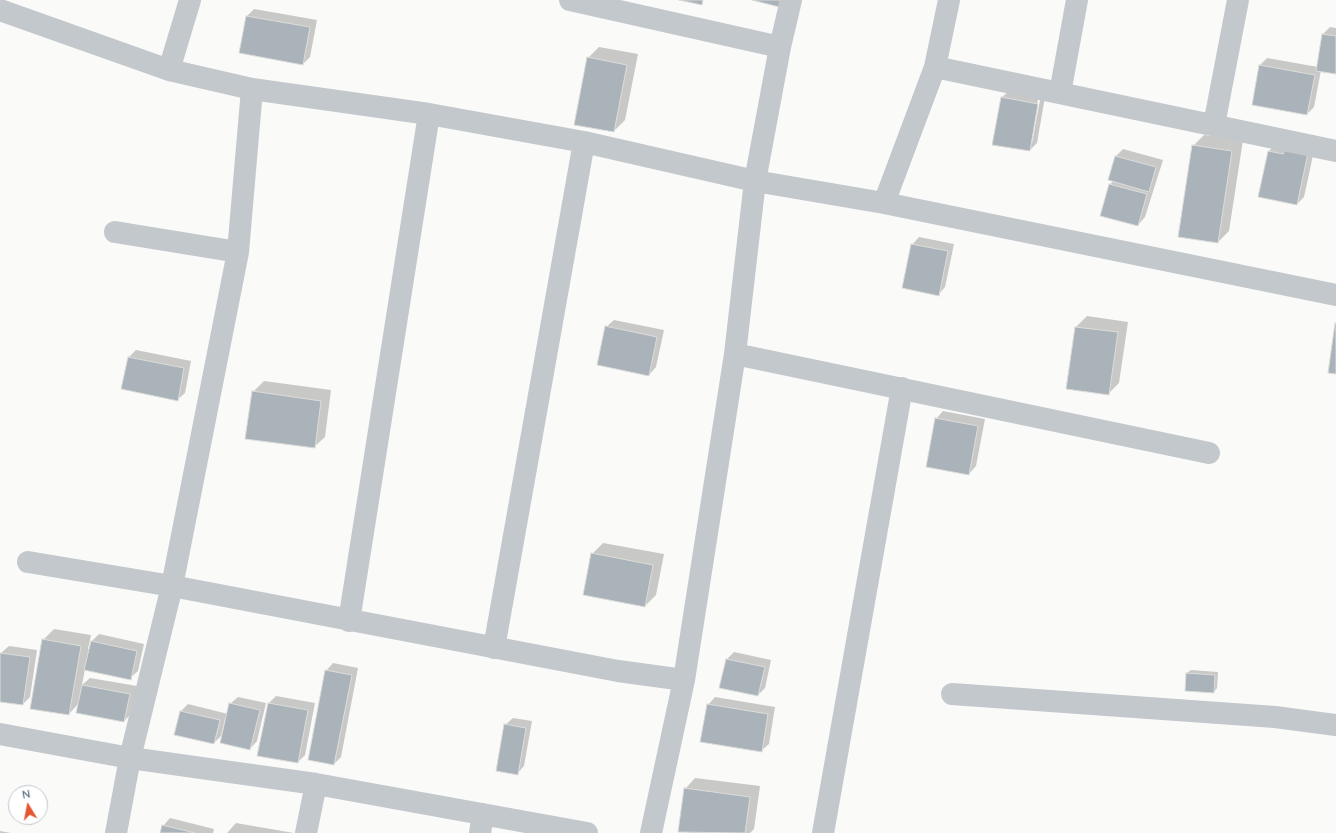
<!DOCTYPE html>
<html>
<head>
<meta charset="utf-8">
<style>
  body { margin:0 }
  #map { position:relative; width:1336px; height:833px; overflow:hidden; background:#fafaf8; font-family:Quicksand,sans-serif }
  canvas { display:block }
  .north { position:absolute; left:8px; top:785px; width:40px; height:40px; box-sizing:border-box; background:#fff; border:1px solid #c1c8cd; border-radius:50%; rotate:350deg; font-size:11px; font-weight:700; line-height:16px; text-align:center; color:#657683 }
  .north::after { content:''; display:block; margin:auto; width:14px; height:18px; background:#e4572e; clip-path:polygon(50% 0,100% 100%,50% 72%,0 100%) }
</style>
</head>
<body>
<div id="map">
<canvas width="1336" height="833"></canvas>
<div class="north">N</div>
</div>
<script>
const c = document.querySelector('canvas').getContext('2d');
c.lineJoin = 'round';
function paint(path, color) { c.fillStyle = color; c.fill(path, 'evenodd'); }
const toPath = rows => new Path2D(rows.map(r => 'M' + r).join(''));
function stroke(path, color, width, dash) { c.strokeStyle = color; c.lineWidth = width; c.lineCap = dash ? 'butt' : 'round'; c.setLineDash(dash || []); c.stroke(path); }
const shadow = toPath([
  [254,9,317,20,310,57,303,64,240,53,247,16],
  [1330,27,1336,28,1336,73,1321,70,1314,107,1307,114,1260,65,1267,58,1318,67,1323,34],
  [599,47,638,54,625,120,614,131,588,58],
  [1009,91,1045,97,1037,143,1030,150,1001,98],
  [1038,99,1040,100,1032,143,1030,143],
  [1204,135,1243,140,1229,231,1218,242,1193,146],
  [1276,144,1315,146,1304,197,1297,204,1269,151],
  [1123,149,1163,160,1145,217,1138,225,1110,184,1114,181,1116,156],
  [919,237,954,244,945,287,938,295,912,245],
  [1087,316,1128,322,1119,383,1108,394,1067,388,1076,327],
  [614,320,664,330,656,367,649,375,606,327],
  [136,350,191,361,185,393,177,400,129,357],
  [264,381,331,390,325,437,314,447,253,392],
  [943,411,985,419,976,466,969,474,936,419],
  [603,543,664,554,656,595,645,606,592,554],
  [54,629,91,635,88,649,90,649,92,641,99,634,144,644,138,671,130,678,85,669,82,685,90,678,137,686,131,714,124,721,79,703,69,714,43,640],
  [9,646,37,650,30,697,23,704,0,701,1,653],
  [734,652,771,660,765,688,758,695,720,687,727,659],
  [333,663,358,668,341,757,334,764,326,671],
  [1191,670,1218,672,1217,688,1214,692,1187,673],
  [276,696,315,703,305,755,298,762,269,703],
  [238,697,266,703,257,741,250,749,227,720,225,719,221,736,214,743,181,711,188,704,228,714,230,704],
  [715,697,775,707,769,744,761,751,708,705],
  [513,718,532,721,524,766,517,774,505,725],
  [695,778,760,786,754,829,750,833,693,833,679,831,685,789],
  [170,818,214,829,213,833,161,833,163,826],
  [236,823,294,833,227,833],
  [0,831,11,833,0,833]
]);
const building = toPath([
  [679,0,703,0,702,5,679,0],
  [752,0,780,0,779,7,752,0],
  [246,16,310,27,303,65,239,53,246,16],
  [1322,34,1336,36,1336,74,1316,71,1322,34],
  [587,57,627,65,614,132,574,125,587,57],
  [1259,65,1315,75,1307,115,1252,105,1259,65],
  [1001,97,1038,104,1030,151,992,145,1001,97],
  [1192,145,1232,151,1218,243,1178,237,1192,145],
  [1286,148,1308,153,1297,205,1258,197,1268,151,1283,154,1286,148],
  [1115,156,1156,167,1149,192,1108,180,1115,156],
  [1109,184,1147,194,1138,226,1100,216,1109,184],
  [911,244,948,251,939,296,902,288,911,244],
  [1335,323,1336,324,1336,374,1328,373,1335,323],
  [605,326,657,337,649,376,597,365,605,326],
  [1075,327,1118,332,1109,395,1066,389,1075,327],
  [128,357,184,368,178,401,121,389,128,357],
  [252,391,321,401,315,448,245,439,252,391],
  [935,418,978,426,969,475,926,467,935,418],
  [591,553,653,565,645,607,583,595,591,553],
  [42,639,81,646,69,715,30,709,42,639],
  [91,641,137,651,131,680,84,670,91,641],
  [0,653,30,657,23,705,0,702,0,653],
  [726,659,765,667,758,696,719,688,726,659],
  [325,670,352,675,334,765,308,760,325,670],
  [1186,673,1215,675,1214,693,1185,691,1186,673],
  [82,685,130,694,124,722,76,713,82,685],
  [229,703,260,710,250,750,220,743,229,703],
  [268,703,308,710,298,763,257,756,268,703],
  [707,704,768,714,762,752,700,742,707,704],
  [180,711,220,720,214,744,174,735,180,711],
  [504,724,526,728,518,775,496,771,504,724],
  [684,788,750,797,745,833,678,832,684,788],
  [162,825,195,833,160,833,162,825]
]);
const minor = toPath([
  [570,0,780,47],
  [0,10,169,70,252,89,429,114,584,142,755,181,884,203,1336,295],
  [935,67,1336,151],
  [169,70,190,0],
  [1060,93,1077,0],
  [1214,125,1238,0],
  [884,203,935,67,949,0],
  [115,232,238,252],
  [735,354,1209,453],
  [28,562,172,586,618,671,684,680],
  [349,621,429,114],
  [494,648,584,142],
  [952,694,1275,717,1336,725],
  [0,734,130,758,316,784,587,833],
  [116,833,130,758,172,586,238,252,252,89],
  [306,833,316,784],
  [480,833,483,814],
  [651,833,684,680,735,354,755,181,780,47,791,0],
  [823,833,902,388]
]);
paint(shadow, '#0003');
paint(building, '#aab3b9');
stroke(building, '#dcdcda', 1);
stroke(minor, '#c3c8cc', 22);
</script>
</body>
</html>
